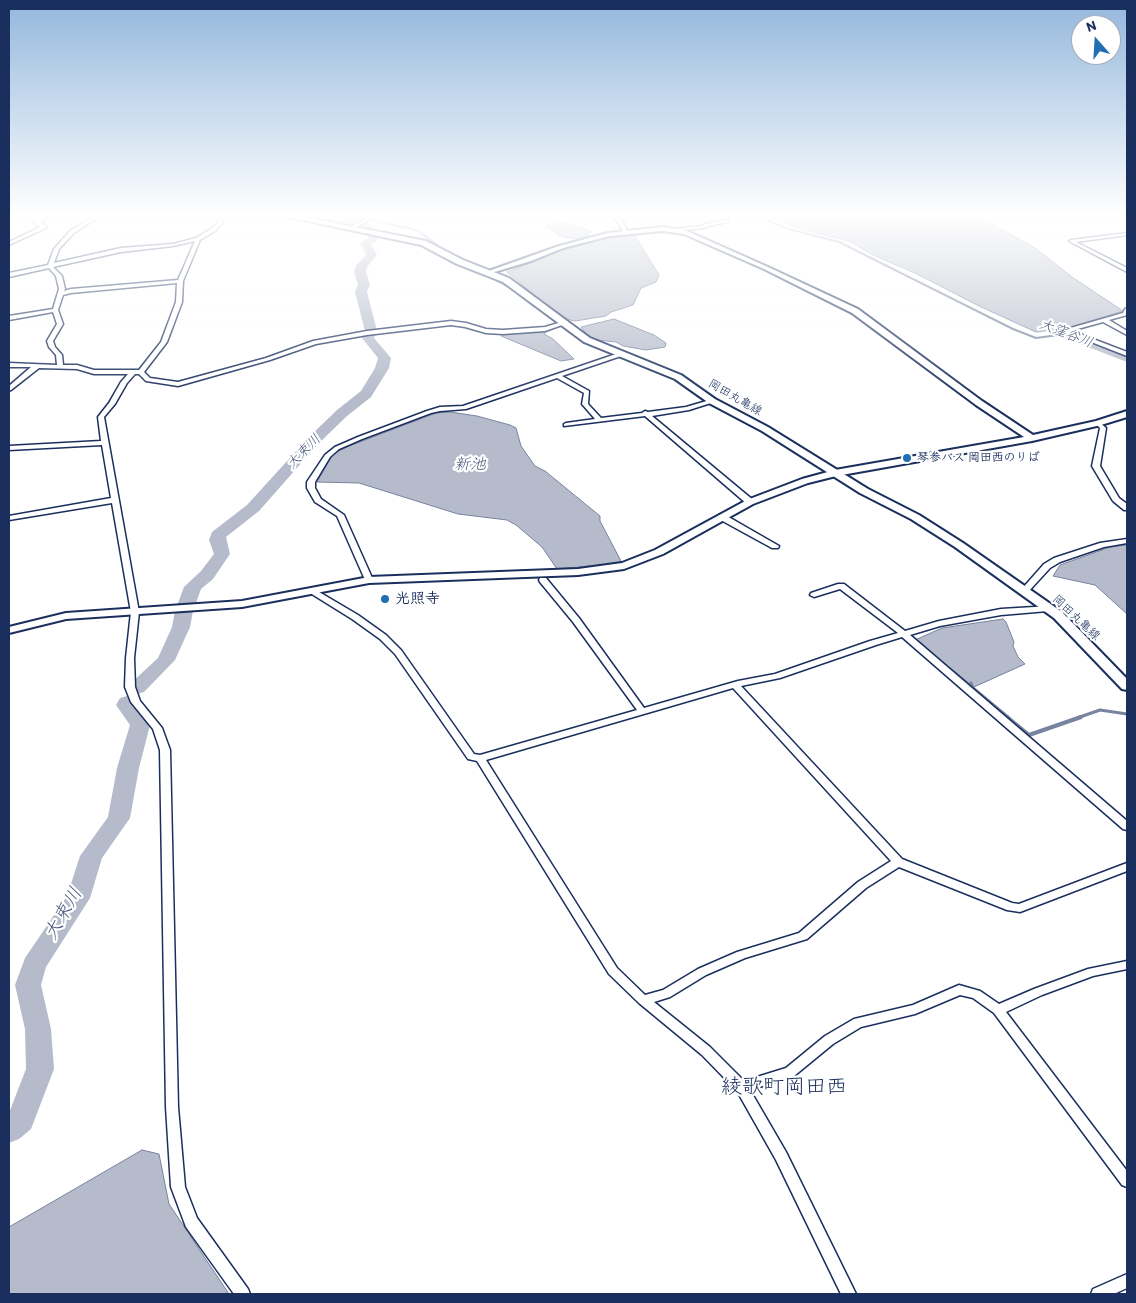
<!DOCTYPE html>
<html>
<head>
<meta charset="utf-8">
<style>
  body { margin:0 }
  #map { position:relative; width:1136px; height:1303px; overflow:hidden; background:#fff; font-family:Itim,sans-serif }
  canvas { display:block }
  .frame { position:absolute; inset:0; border:10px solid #1b2f5e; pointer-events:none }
  .north { position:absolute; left:1071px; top:15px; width:50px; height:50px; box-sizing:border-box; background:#fff; border:1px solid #a4acbf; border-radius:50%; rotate:341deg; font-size:14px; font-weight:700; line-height:20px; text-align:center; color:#1b2f5e }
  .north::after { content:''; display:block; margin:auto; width:18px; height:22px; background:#1f6fb2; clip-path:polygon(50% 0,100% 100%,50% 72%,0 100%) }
</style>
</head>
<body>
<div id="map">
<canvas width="1136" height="1303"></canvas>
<div class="frame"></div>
<div class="north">N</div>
</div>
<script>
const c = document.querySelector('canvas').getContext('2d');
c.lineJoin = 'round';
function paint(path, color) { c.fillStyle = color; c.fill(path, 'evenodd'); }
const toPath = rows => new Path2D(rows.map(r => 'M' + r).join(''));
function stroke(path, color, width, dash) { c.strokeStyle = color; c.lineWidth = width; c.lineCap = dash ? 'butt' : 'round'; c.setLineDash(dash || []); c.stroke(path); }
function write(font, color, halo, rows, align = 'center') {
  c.font = font + ' Itim,"Klee One",sans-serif'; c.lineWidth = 4.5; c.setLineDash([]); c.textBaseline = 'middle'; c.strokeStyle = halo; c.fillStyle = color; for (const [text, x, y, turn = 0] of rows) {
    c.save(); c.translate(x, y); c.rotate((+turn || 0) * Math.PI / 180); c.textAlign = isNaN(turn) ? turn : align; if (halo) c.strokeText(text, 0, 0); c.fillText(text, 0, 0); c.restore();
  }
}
const water = toPath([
  [769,216,978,216,1035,248,1072,277,1123,311,1064,329,1068,332,1060,334,1052,330,1036,332,979,306,915,273,873,255,849,241,797,228,769,216],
  [553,221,570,223,592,232,588,233,589,235,575,239,560,236,546,226,553,221],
  [629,235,635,236,659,275,656,282,641,288,633,305,611,312,606,316,575,321,562,318,507,272,579,244,604,237,629,235],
  [614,319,654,335,666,343,665,347,646,350,623,346,616,342,597,340,588,336,581,327,614,319],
  [525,331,547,331,544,334,553,339,574,359,561,361,501,336,504,333,525,331],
  [450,412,477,416,510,425,516,428,521,446,535,466,545,471,600,516,600,521,622,563,557,569,542,547,516,525,507,520,458,514,359,483,317,482,333,454,349,446,436,413,450,412],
  [1127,545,1127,614,1095,585,1053,576,1060,565,1110,547,1127,545],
  [1003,619,1006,622,1014,642,1013,646,1018,657,1025,664,974,687,915,640,942,628,1003,619],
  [142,1150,159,1154,169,1204,229,1294,9,1294,9,1227,142,1150]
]);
const streamFar2 = toPath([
  [350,216,417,230,445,251],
  [363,216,375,218,383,216],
  [756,216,789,229,839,242,1013,329,1036,338,1066,334],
  [492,278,515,290],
  [520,294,535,307]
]);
const streamFar1 = toPath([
  [971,683,973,688,1009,718],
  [1077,718,1100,710,1127,714]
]);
const stream = toPath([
  [1007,717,1029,735,1081,717]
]);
const river = toPath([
  [343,216,354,216,371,225,378,234,377,241,371,244,377,255,367,267,366,272,370,285,367,292,377,331,374,338,391,358,389,368,371,397,347,416,318,444,259,511,226,537,230,554,213,579,201,589,193,611,190,627,175,660,144,692,137,694,130,692,127,688,130,684,158,658,172,627,175,611,184,587,201,571,214,554,209,540,212,532,247,505,308,438,337,410,361,391,375,368,378,358,362,338,365,331,355,292,358,285,354,272,356,266,366,255,360,243,368,238,368,234,363,229,348,223,343,216],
  [1040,320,1127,354,1127,362,1036,327,1034,324,1036,321,1040,320],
  [127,696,134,698,137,702,136,705,150,725,139,768,130,818,102,858,90,898,46,967,41,985,51,1029,54,1069,31,1129,19,1139,9,1143,9,1113,26,1069,25,1029,15,985,25,958,67,896,80,856,108,817,117,768,130,725,116,705,120,698,127,696]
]);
const minor = toPath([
  [45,216,51,216,40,222,46,226,46,228,9,245,9,242,40,227,34,222,45,216],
  [94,216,100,216,74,233,59,249,54,263,121,248,173,244,196,238,211,229,218,223,220,216,224,216,222,223,215,231,200,240,183,281,182,302,167,342,144,372,150,378,178,382,266,358,313,341,367,331,451,321,466,323,486,329,503,330,545,327,562,322,565,324,545,331,503,334,486,333,465,327,451,325,367,335,316,344,270,360,178,386,146,381,139,374,135,374,127,383,115,404,104,417,139,612,134,658,135,687,140,701,162,728,170,750,178,1107,185,1187,197,1218,248,1289,250,1294,234,1294,186,1227,171,1187,166,1107,160,750,153,729,131,702,125,687,126,658,131,612,112,503,9,520,9,516,111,498,102,445,9,450,9,446,101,441,98,417,109,403,121,382,128,374,94,374,77,369,39,368,11,390,9,391,9,386,31,367,9,367,9,363,57,365,56,355,49,347,47,341,57,324,53,312,9,320,9,316,53,309,59,289,56,276,49,268,9,277,9,273,48,265,54,249,70,231,94,216],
  [195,241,178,280,71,289,64,291,65,289,62,276,53,267,121,252,173,246,195,241],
  [177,283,176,302,161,342,139,370,94,370,77,365,63,365,62,355,55,347,53,341,63,324,58,310,63,295,71,293,177,283],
  [370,216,376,216,353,229,349,228,370,216],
  [611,216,616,216,622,220,628,233,624,233,618,222,611,216],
  [726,220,728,220,728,222,708,226,704,228,673,231,671,230,673,229,703,226,704,224,726,220],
  [1127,233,1127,235,1076,242,1127,268,1127,272,1069,241,1071,240,1127,233],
  [1127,308,1127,315,1109,320,1127,331,1127,335,1103,322,1074,330,1080,334,1127,352,1127,356,1076,336,1067,329,1123,313,1125,309,1127,308],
  [619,353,622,355,621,356,562,376,589,391,588,404,601,418,642,413,645,411,648,412,686,407,710,400,714,400,714,402,689,410,652,416,753,500,753,504,747,504,645,416,564,426,564,424,566,423,595,419,582,404,584,393,557,378,466,409,440,411,431,413,362,439,339,449,330,457,315,482,315,488,321,499,344,515,373,580,369,582,366,582,337,516,315,502,307,488,307,482,325,455,335,447,358,437,427,411,440,407,463,406,619,353],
  [1098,421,1106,428,1100,466,1119,498,1127,504,1127,510,1124,510,1113,501,1092,466,1100,428,1095,423,1098,421],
  [719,515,725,515,779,546,778,548,772,548,719,519,718,517,719,515],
  [1127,539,1127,543,1104,547,1060,562,1050,568,1028,592,1022,592,1021,590,1044,564,1054,558,1100,543,1127,539],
  [540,578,546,578,579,618,644,708,738,681,775,674,870,641,898,633,840,589,814,597,810,595,811,593,838,584,844,584,905,631,939,621,1001,609,1051,606,1052,608,1051,610,1048,611,1001,615,940,626,910,635,1127,821,1127,830,1123,829,902,637,876,645,780,678,741,686,902,859,1012,903,1019,904,1127,863,1127,871,1020,912,1007,910,899,867,866,888,807,939,745,958,706,975,670,997,654,1002,710,1047,744,1081,786,1068,825,1036,854,1019,913,1005,959,985,980,991,999,1004,1034,989,1088,969,1127,961,1127,969,1093,976,1042,995,1006,1012,1127,1171,1127,1187,1122,1185,994,1013,973,998,960,995,915,1014,861,1027,833,1044,794,1076,750,1090,786,1152,856,1294,841,1294,776,1160,737,1091,702,1055,639,1003,609,974,477,761,468,759,395,654,380,639,352,619,307,591,308,589,314,589,358,615,386,635,401,650,474,754,480,755,637,710,573,622,540,582,539,580,540,578],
  [733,688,891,861,858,882,799,933,737,952,698,969,663,990,645,995,617,968,486,760,733,688],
  [1127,1274,1127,1288,1114,1294,1091,1294,1093,1289,1127,1274]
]);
const tertiary = toPath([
  [663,227,687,231,768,267,858,309,982,401,1033,435,1096,421,1127,411,1127,417,1101,425,1032,441,836,476,808,483,753,504,663,554,624,569,578,575,369,583,242,607,66,619,9,633,9,627,66,613,242,601,369,577,578,569,622,563,655,550,747,500,802,479,835,470,1024,437,976,405,852,313,764,269,684,234,663,231,610,236,563,248,531,261,491,273,486,272,559,246,608,233,663,227]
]);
const secondary = toPath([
  [284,216,299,216,426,241,463,260,509,278,590,338,681,375,715,399,768,427,868,489,919,515,963,543,1062,612,1127,679,1127,690,1122,689,1054,618,955,547,911,519,860,493,762,431,709,403,675,379,584,342,503,282,457,264,421,245,284,216]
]);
const markers = [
  [907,458,5,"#1f6fb2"],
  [385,599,5,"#1f6fb2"]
];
const farStreetnames = [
  ["岡田丸亀線",735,398,30],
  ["岡田丸亀線",1076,618,43]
];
const farPoinames = [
  ["琴参バス 岡田西のりば",917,458]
];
const farWaternames = [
  ["大窪谷川",1066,334,21],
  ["大束川",304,452,-46]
];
const poiNames = [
  ["光照寺",395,599]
];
const waterNames = [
  ["新池",470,465]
];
const nearWaternames = [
  ["大束川",64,914,-60]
];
const nearQuarternames = [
  ["綾歌町岡田西",784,1088]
];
paint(water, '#b5bbca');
stroke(water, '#77839f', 1);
stroke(streamFar2, '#77839f', 2);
stroke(streamFar1, '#77839f', 3);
stroke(stream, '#77839f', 4);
paint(river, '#b5bbca');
stroke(minor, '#1b2f5e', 3);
stroke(tertiary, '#1b2f5e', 4);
stroke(secondary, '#1b2f5e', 4);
paint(minor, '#fff');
paint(tertiary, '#fff');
paint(secondary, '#fff');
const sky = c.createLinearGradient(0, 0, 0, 399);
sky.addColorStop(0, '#93b7dc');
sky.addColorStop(0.54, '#fff');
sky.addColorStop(1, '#ffffff00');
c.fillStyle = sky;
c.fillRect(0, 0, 1136, 399);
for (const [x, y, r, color] of markers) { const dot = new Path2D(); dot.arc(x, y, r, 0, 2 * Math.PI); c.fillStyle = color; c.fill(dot); stroke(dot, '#fff', 2); }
write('12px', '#1b2f5e', '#fff', farStreetnames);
write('bold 12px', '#1b2f5e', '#fff', farPoinames, 'left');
write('italic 14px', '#49597e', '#fff', farWaternames);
write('bold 15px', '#1b2f5e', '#fff', poiNames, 'left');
write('italic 16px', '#49597e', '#fff', waterNames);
write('italic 19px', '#49597e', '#fff', nearWaternames);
write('21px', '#1b2f5e', '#fff', nearQuarternames);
</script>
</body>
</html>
